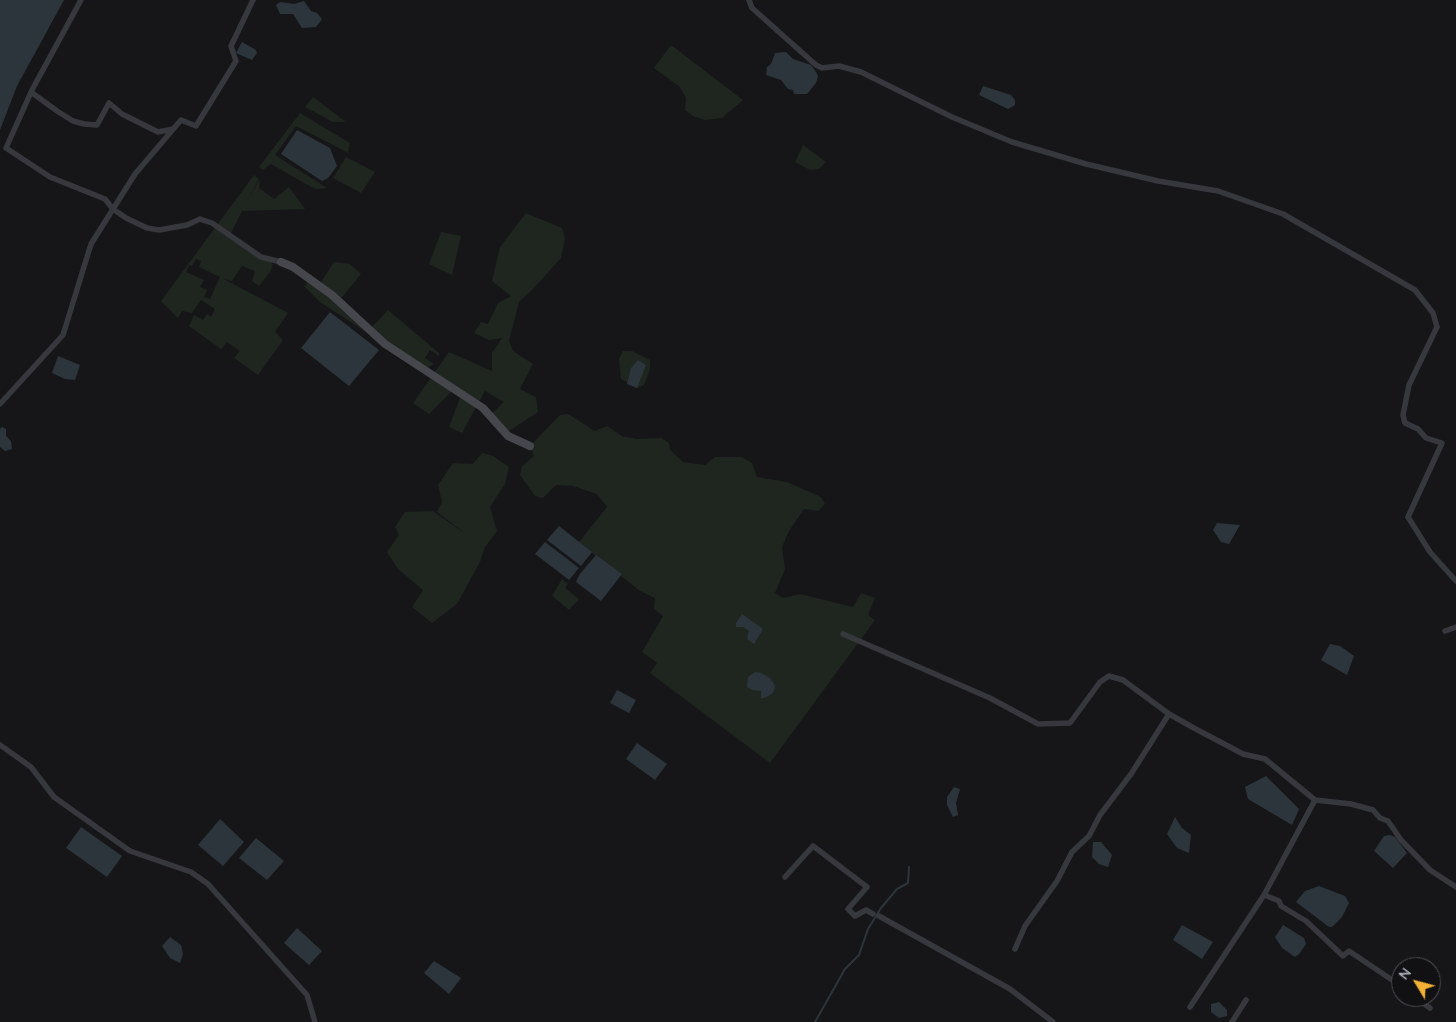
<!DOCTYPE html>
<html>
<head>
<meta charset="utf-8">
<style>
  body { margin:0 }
  #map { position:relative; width:1456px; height:1022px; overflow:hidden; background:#161618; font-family:Quicksand,sans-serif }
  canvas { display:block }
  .north { position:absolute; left:1391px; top:957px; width:50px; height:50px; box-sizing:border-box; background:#111113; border:1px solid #4d4f55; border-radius:50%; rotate:307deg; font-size:14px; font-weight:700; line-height:20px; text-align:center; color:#a8adb8 }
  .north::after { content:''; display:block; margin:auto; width:18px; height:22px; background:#f2b134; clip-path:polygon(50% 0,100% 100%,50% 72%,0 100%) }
</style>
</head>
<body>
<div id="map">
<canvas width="1456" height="1022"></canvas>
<div class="north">N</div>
</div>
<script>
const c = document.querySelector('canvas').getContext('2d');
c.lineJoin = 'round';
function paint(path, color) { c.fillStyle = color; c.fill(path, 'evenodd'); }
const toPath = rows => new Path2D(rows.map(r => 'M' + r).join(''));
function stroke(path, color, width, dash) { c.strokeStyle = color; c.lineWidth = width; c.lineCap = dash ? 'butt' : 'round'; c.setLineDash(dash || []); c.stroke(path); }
const green = toPath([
  [671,45,743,100,722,118,705,120,693,116,685,110,686,98,680,87,654,68],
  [313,97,346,122,333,122,305,107],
  [300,113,350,143,348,153,296,126,275,155,327,188,315,189,271,164,263,170,259,167],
  [803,145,826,162,819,169,810,170,795,162],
  [346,157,375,172,361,193,333,178],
  [254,175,259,179,248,199,260,179,259,188,274,199,289,187,305,209,242,211,230,235,237,242,273,264,270,272,259,286,252,281,255,271,242,266,232,281,224,279,288,313,275,332,283,340,258,375,234,358,240,351,227,342,221,349,189,326,194,315,203,320,207,314,211,317,215,309,201,300,192,313,182,311,178,318,161,301],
  [196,259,201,261,199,267,220,277,210,299,204,297,207,290,200,287,204,280,186,272,189,265,192,266],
  [526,213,562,228,565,239,561,258,534,288,519,302,509,341,513,351,533,364,520,389,536,397,538,412,506,433,490,415,504,402,485,391,462,433,449,427,460,398,452,391,429,414,413,403,449,352,492,371,492,353,502,338,489,340,474,333,481,322,488,324,498,303,511,296,492,281,500,247],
  [441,232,461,236,452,275,429,264],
  [334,262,350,264,361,274,339,301,369,330,388,310,439,353,439,356,430,350,425,358,434,364,424,370,320,302,304,286,311,279,319,285],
  [623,351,632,351,650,360,650,369,644,385,637,388,621,379,619,359],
  [568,414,595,431,607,426,622,436,637,439,662,438,669,443,670,450,683,462,705,465,715,457,742,457,752,463,757,477,787,482,821,497,825,504,818,511,804,509,789,531,782,547,785,569,775,593,783,598,800,594,853,607,861,593,875,598,868,615,875,620,770,763,650,673,657,663,642,652,663,616,654,609,655,598,640,591,579,542,607,507,597,494,573,486,556,485,543,498,535,496,520,475,522,466,534,456,530,446,560,415],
  [482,453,493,456,509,467,505,484,490,507,497,531,485,547,480,562,457,604,432,623,412,607,423,590,398,569,387,552,399,535,395,527,405,512,433,511,467,535,437,512,442,502,438,485,453,463,473,464],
  [562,579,568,584,565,588,579,599,569,610,552,596]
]);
const water = toPath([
  [0,0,64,0,17,86,0,130],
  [304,1,311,11,317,13,322,19,316,27,302,28,293,14,280,14,276,5,280,2,294,4],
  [242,42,256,50,257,53,252,60,236,53],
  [786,52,793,59,811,65,816,72,818,76,816,83,807,94,794,94,793,90,788,89,781,80,766,75,767,67,771,64,775,53],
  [983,86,1011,95,1015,100,1015,105,1008,109,979,95],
  [297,130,330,148,337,166,328,178,322,181,281,154],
  [330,312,379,350,349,386,301,348],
  [58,356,80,365,75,380,65,379,52,373],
  [638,360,646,365,637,388,627,384,631,368],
  [2,427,6,429,6,436,11,441,12,449,5,451,0,447,0,429],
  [1217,523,1240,525,1229,544,1221,542,1213,530],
  [559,526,592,552,581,566,547,540],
  [545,542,579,568,569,580,535,554],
  [596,555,622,574,601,601,576,582,579,575],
  [742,614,763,629,754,644,747,639,749,631,743,627,736,627,736,623],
  [1330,644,1340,646,1354,656,1347,675,1321,660],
  [755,672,761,673,770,678,775,686,773,693,765,698,761,698,761,691,752,690,747,687,748,677],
  [617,690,636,700,629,713,610,703],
  [637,743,667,764,655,780,626,759],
  [1266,776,1299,809,1292,825,1248,799,1245,787],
  [954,787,960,789,956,803,958,815,953,817,947,805,947,797],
  [1175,817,1182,828,1191,835,1189,853,1177,848,1167,834],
  [220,819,244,842,223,866,198,845],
  [81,827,122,856,107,877,66,848],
  [1390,835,1395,837,1407,853,1393,868,1374,851,1384,836],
  [256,838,284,861,267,880,239,858],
  [1093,842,1101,842,1112,855,1108,867,1099,864,1092,857],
  [1319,886,1345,896,1349,903,1342,917,1332,927,1329,927,1296,902,1305,891],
  [1182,925,1213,942,1202,959,1173,940],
  [1283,925,1304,938,1306,944,1299,954,1295,957,1282,948,1275,937],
  [297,928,322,951,309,965,284,943],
  [170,937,181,945,183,954,180,963,170,958,162,946],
  [434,961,461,978,449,994,424,973],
  [1219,1002,1227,1010,1227,1016,1219,1018,1211,1012,1211,1004]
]);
const stream = toPath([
  [815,1022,845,969,859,955,868,929,881,908,897,889,908,883,909,867]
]);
const street = toPath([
  [253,0,231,46,236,61,196,126,181,120,135,174,113,209,126,218,147,228,159,230,187,225,200,219,212,223,261,257,281,262],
  [749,0,752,8,816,65,822,68,839,66,861,72,952,117,1012,142,1086,164,1158,181,1218,191,1283,214,1415,290,1433,313,1437,327,1409,385,1403,415,1405,423,1418,429,1426,438,1442,443,1408,517,1430,552,1456,581],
  [31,92,57,111,73,121,84,124,97,125,109,103,122,114,158,132,173,129],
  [0,404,63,335,91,244,113,209,105,199,50,177,6,148,32,90,81,0],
  [1445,631,1456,627],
  [843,634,990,698,1038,724,1070,723,1100,682,1109,676,1123,680,1169,714,1192,727,1243,754,1265,759,1315,800,1351,804,1373,810,1380,818,1388,821,1401,840,1430,870,1456,887],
  [0,745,31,767,54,797,130,851,191,872,208,884,307,995,315,1022],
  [785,877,813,846,867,887,848,909,855,916,866,910,873,914],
  [1264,895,1279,901,1281,906,1306,921,1343,956,1349,951,1401,986],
  [879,916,1010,989,1053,1022],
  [1015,949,1025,926,1057,881,1072,852,1089,836,1100,815,1131,774,1169,714],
  [1415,997,1430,1008],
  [1190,1007,1264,895,1315,800],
  [1232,1022,1246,1000]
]);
const secondary = toPath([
  [281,262,293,267,332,295,385,344,483,408,508,436,530,446]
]);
paint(green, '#1e261f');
paint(water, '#2c353c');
stroke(stream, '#2c353c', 2);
stroke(street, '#37383d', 5.5);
stroke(secondary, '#45474d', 8);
</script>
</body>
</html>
